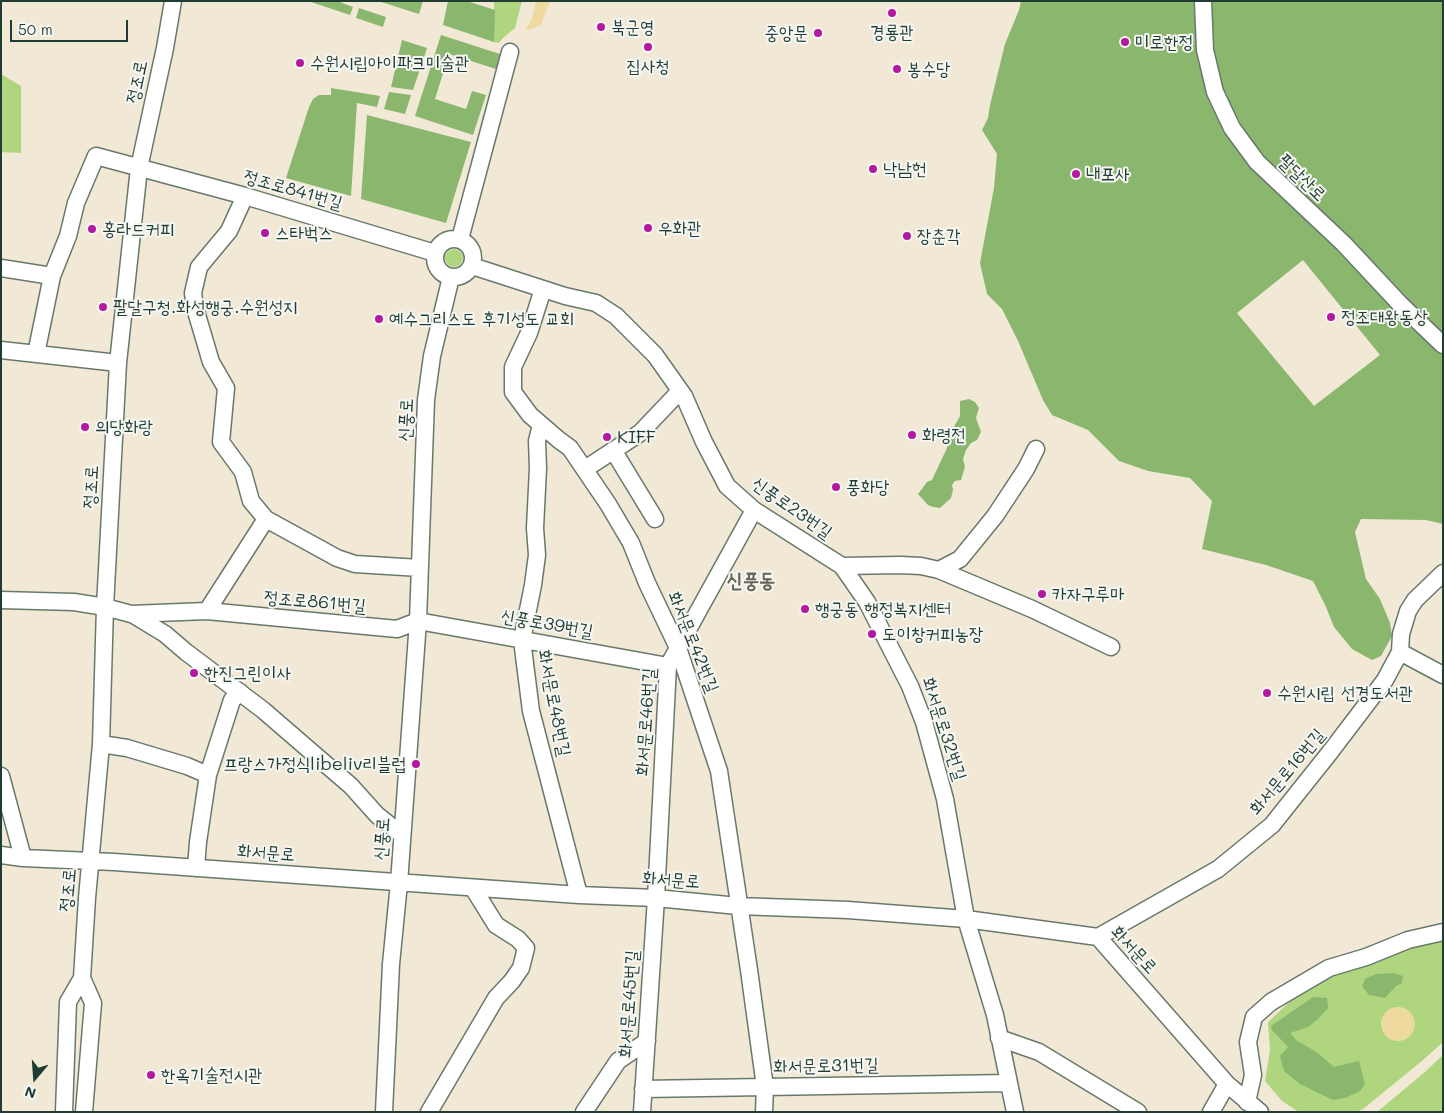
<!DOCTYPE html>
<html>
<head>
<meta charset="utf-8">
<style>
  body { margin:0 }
  #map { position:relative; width:1444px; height:1113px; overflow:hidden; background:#f1e9d5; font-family:Mali,sans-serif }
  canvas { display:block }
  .frame { position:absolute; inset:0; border:2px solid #1f3d34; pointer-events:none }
  .north { position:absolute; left:10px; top:1053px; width:50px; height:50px; -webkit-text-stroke:4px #f6f6f2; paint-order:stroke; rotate:198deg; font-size:14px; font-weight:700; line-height:20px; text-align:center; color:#1f3d34 }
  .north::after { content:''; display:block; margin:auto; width:18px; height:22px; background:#1f3d34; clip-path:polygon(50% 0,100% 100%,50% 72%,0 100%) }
  .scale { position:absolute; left:10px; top:20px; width:118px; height:22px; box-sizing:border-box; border:2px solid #1f3d34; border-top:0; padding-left:6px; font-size:15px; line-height:18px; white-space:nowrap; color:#1f3d34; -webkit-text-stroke:4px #f6f6f2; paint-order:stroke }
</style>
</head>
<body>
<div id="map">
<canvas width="1444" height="1113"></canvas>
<div class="frame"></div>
<div class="north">N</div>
<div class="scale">50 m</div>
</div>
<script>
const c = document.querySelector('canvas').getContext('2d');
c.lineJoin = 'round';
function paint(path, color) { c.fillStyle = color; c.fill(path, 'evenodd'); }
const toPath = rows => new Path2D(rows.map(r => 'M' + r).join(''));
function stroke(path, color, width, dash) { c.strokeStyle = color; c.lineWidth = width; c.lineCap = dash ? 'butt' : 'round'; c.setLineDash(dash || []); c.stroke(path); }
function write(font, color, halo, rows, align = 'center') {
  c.font = font + ' Mali,"Poor Story",sans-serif'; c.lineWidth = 4; c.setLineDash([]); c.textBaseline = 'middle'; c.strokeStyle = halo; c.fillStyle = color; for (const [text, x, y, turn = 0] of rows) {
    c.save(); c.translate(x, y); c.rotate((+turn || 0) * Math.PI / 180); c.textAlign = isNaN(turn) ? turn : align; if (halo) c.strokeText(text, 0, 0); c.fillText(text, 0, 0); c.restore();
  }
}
const green = toPath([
  [494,1,522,1,515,28,503,38,499,43,494,42],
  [1,74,21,86,21,153,1,152],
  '445 258a9 9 0 1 1 18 0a9 9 0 1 1-18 0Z',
  [1443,941,1443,1042,1423,1060,1363,1109,1356,1112,1299,1112,1282,1101,1265,1081,1270,1050,1268,1022,1299,993,1339,970,1398,951],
  [1443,1055,1443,1112,1377,1112,1425,1072]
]);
const forest = toPath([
  [308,1,337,1,353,7,350,15],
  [378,1,423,1,419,14],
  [448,1,467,1,495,10,494,42,443,25],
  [1021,1,1443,1,1443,524,1426,520,1361,519,1355,532,1366,579,1380,599,1390,623,1392,636,1381,656,1372,660,1352,649,1334,627,1326,607,1313,581,1266,565,1202,549,1212,501,1190,478,1148,471,1119,461,1088,430,1052,415,1043,400,1018,341,1002,309,987,294,980,263,994,188,997,154,982,130,988,118,990,105,1005,44,1019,10],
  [1303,260,1380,355,1314,406,1237,313],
  [359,8,386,17,383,27,356,18],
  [441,35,500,54,496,69,449,54,435,99,466,109,472,91,486,95,473,135,415,116],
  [402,40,427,48,413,90,391,87],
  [331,88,380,96,377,107,357,103,351,196,286,178,309,107,313,99,319,95,331,95],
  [389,92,411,95,405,114,384,109],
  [367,115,471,142,446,223,361,199],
  [969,399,975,402,979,408,976,418,981,432,977,440,971,443,966,450,963,459,965,467,961,480,955,481,952,485,953,490,951,498,940,508,933,507,928,505,918,494,927,482,932,480,947,448,950,434,960,416,960,401],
  [1394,973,1403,976,1402,983,1396,986,1385,998,1369,995,1362,986,1366,978,1377,974],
  [1313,997,1327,998,1328,1008,1317,1020,1308,1027,1290,1033,1297,1041,1315,1051,1334,1067,1359,1061,1365,1084,1360,1091,1345,1098,1333,1100,1300,1084,1284,1071,1280,1056,1288,1047,1272,1030,1271,1026]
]);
const sand = toPath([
  [536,1,550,1,541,25,525,31,532,19],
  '1381 1024a17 17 0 1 1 34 0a17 17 0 1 1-34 0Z'
]);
const minor = toPath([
  [1203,1,1205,50,1215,92,1232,128,1257,162,1344,244,1400,304,1443,345],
  [245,196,229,231,199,267,193,293,195,308,211,362,226,388,221,442,243,472,251,501,266,519,337,558,355,564,420,568],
  '435 258a19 19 0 1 1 38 0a19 19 0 1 1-38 0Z',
  [460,239,510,52],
  [472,266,565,296,596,303,616,316,655,355,684,396,704,442,727,486,754,510,842,566,900,565,921,566,939,570,1032,609,1111,647],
  [1,268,52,276],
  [543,289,529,333,513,367,513,392,530,415,559,440,570,448,608,504,631,543,647,583,678,648,719,771,749,970,765,1087,764,1112],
  [1,350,118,363],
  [36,354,52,276,68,236,76,203,96,156,245,196,435,253],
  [541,425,537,441,538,468,535,528,537,555,533,585,522,640,531,711,579,895],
  [613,450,655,519],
  [585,469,640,433,680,391],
  [842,566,867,602,910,686,924,722,945,799,966,919,995,1015,1015,1112],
  [939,570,960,559,995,516,1026,469,1036,449],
  [1,600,74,602,105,607,131,614,207,611,397,629,418,621,668,666],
  [207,611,266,519],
  [132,614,165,634,186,652,263,710,351,786,377,815,402,835],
  [1400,652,1443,675],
  [101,744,127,748,187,766,208,775],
  [1,776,23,858],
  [1,855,23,858,114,862,579,895,656,898,738,906,848,910,966,919,1098,937,1227,1084,1260,1112],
  [196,868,198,842,208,775,232,700,240,692],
  [1098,937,1218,869,1272,825,1331,751,1385,680,1400,652,1401,634,1408,611,1415,600,1443,573],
  [82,978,93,1003,84,1112],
  [999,1038,1039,1052,1138,1112],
  [643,1089,1009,1083],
  [1247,1102,1253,1075,1248,1042,1254,1017,1271,1002,1329,968,1366,957,1408,940,1443,932],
  [64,1112,68,1002,82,978,87,898,101,744,105,607,118,363,139,168,165,48,173,1],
  [384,1112,391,964,399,883,418,621,426,400,432,356,451,277],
  [429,1112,496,998,512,981,521,968,526,948,518,939,496,925,473,888],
  [584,1112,618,1061,647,1041],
  [642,1112,656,898,668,666,754,510],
  [1211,1112,1227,1084]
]);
const markers = [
  [892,13,5,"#b5179e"],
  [601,27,5,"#b5179e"],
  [818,33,5,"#b5179e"],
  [1125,42,5,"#b5179e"],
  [648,47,5,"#b5179e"],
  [300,63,5,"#b5179e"],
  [897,69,5,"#b5179e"],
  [873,169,5,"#b5179e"],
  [1076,174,5,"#b5179e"],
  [648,228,5,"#b5179e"],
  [92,229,5,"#b5179e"],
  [265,233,5,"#b5179e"],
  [907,236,5,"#b5179e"],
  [103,307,5,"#b5179e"],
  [1331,317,5,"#b5179e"],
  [379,319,5,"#b5179e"],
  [85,427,5,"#b5179e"],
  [912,435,5,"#b5179e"],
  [607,437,5,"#b5179e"],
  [836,487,5,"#b5179e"],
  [1042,594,5,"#b5179e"],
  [805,609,5,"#b5179e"],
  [872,634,5,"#b5179e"],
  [194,673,5,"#b5179e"],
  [1267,693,5,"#b5179e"],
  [416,764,5,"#b5179e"],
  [151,1075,5,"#b5179e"]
];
const poiNames = [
  ["북군영",611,27],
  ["경룡관",892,32,"center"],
  ["중앙문",808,33,"right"],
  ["미로한정",1135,42],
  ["수원시립아이파크미술관",310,63],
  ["집사청",648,66,"center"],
  ["봉수당",907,69],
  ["낙남헌",883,169],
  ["내포사",1086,174],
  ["우화관",658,228],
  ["홍라드커피",102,229],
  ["스타벅스",275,233],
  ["장춘각",917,236],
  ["팔달구청.화성행궁.수원성지",113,307],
  ["정조대왕동상",1341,317],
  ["예수그리스도 후기성도 교회",389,319],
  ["의당화랑",95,427],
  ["화령전",922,435],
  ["KIFF",617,437],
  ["풍화당",846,487],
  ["카자구루마",1052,594],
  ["행궁동 행정복지센터",815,609],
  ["도이창커피농장",882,634],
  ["한진그린이사",204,673],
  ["수원시립 선경도서관",1277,693],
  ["프랑스가정식libeliv리블럽",406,764,"right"],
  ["한옥기술전시관",161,1075]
];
const streetNames = [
  ["정조로",137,82,-78],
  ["팔달산로",1302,178,44],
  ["정조로841번길",293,190,16],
  ["신풍로",406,420,-87],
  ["정조로",91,487,-87],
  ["신풍로23번길",792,508,35],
  ["정조로861번길",315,602,5],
  ["신풍로39번길",547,624,10],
  ["화서문로42번길",693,642,68],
  ["화서문로48번길",554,703,79],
  ["화서문로46번길",646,722,-86],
  ["화서문로32번길",944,729,72],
  ["화서문로16번길",1287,772,-50],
  ["신풍로",382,839,-86],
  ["화서문로",266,853,4],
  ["화서문로",671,880,4],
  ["정조로",68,890,-85],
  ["화서문로",1134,950,47],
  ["화서문로45번길",629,1004,-86],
  ["화서문로31번길",826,1066,-1]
];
const quarterNames = [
  ["신풍동",751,581]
];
paint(green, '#afd57f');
paint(forest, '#8bb66e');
paint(sand, '#eeda9e');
stroke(minor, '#68796c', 19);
stroke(minor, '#fff', 16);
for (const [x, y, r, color] of markers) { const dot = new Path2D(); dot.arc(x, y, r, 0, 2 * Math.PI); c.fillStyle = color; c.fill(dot); stroke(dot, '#f6f6f2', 2); }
write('18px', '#1f3d34', '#f6f6f2', poiNames, 'left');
write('18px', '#1f3d34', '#f6f6f2', streetNames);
write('bold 20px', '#676555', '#f6f6f2', quarterNames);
</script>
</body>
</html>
